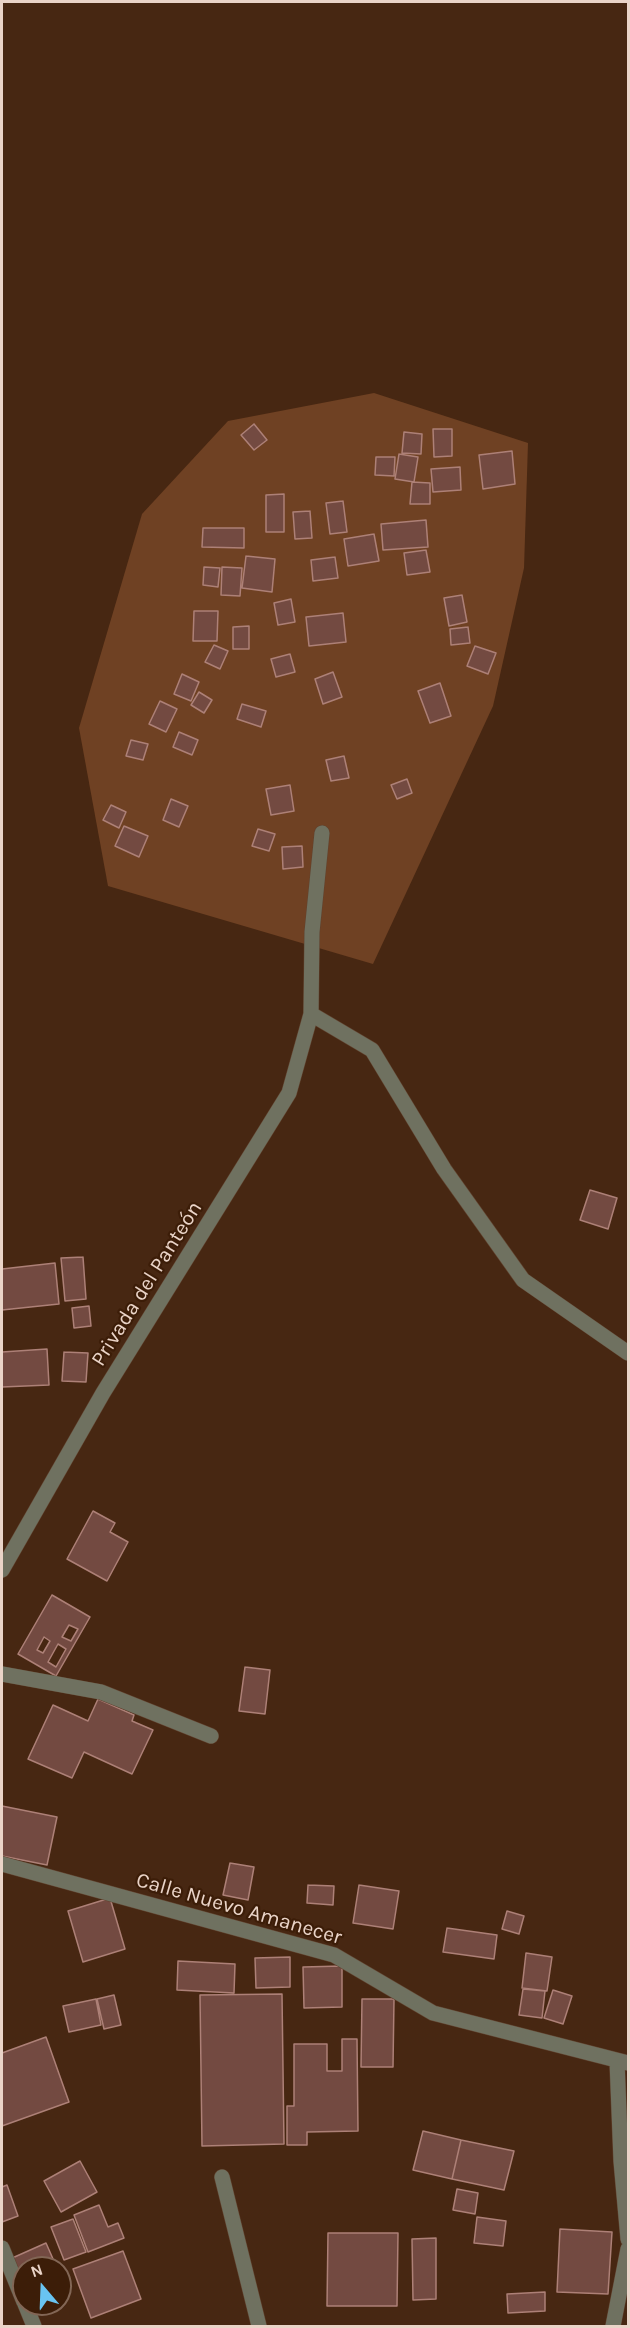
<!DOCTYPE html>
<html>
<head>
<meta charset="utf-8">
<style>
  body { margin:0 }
  #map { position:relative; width:630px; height:2328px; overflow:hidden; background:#472712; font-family:Karla,sans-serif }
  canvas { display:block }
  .frame { position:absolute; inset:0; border:3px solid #ead4c8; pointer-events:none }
  .north { position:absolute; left:12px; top:2256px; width:60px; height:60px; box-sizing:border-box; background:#3c1d08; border:2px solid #826655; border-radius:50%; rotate:341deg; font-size:16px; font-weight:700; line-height:24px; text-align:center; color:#ead4c8 }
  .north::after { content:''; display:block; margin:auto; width:21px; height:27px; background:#69c4f1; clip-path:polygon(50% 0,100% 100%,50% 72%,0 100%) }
</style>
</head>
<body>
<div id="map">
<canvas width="630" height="2328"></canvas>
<div class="frame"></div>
<div class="north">N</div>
</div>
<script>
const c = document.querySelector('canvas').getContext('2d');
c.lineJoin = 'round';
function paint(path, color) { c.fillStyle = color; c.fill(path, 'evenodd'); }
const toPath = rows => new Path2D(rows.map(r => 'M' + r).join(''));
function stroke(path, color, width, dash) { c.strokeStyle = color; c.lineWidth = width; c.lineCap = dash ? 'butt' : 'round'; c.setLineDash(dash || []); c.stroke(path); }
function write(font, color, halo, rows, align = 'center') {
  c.font = font + ' Karla,sans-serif'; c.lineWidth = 4.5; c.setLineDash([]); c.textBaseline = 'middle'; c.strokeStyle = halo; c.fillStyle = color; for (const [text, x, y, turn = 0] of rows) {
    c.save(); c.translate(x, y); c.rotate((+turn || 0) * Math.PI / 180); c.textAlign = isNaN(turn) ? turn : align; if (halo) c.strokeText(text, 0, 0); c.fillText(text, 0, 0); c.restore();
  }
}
const green = toPath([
  [374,393,528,443,524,568,493,706,373,964,108,886,79,728,142,514,228,421]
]);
const building = toPath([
  [254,424,267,440,254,450,241,435,254,424],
  [433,429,452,429,452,456,434,457,433,429],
  [404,432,422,434,421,454,402,453,404,432],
  [512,451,515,484,483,489,479,455,512,451],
  [399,454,418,457,414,482,395,479,399,454],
  [376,457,395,457,394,476,375,475,376,457],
  [460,467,461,490,433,492,431,469,460,467],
  [412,482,430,483,430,504,410,504,412,482],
  [284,494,284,532,266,532,266,495,284,494],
  [343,501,347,532,330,534,326,503,343,501],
  [310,511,312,538,295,539,293,512,310,511],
  [426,520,428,547,383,550,381,524,426,520],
  [203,528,244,528,244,548,202,547,203,528],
  [374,534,379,561,348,566,344,539,374,534],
  [426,550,430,572,407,575,404,553,426,550],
  [246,556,275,559,272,592,242,588,246,556],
  [335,557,338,578,313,581,311,560,335,557],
  [204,567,220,568,218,587,203,585,204,567],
  [222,567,242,568,240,596,221,595,222,567],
  [462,595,467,622,449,626,444,598,462,595],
  [291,599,295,622,278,625,274,603,291,599],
  [194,611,218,611,217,641,193,641,194,611],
  [343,613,346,642,309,646,306,617,343,613],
  [249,626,249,649,233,649,233,627,249,626],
  [468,627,470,643,451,645,450,629,468,627],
  [214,645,228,651,220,669,205,662,214,645],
  [475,646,496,653,488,674,467,666,475,646],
  [290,654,295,672,276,677,271,659,290,654],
  [333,672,342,697,323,704,315,679,333,672],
  [182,674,199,682,191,701,174,694,182,674],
  [440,683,451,716,430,723,418,691,440,683],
  [199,692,212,700,204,713,191,705,199,692],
  [160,701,177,709,166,732,149,724,160,701],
  [242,704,266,711,261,727,237,719,242,704],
  [179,732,198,740,192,755,173,747,179,732],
  [131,740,148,744,143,760,126,756,131,740],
  [344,756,349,778,331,781,326,760,344,756],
  [407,779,412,793,397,799,391,785,407,779],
  [290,785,294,811,271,815,266,789,290,785],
  [171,799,188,806,179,827,163,820,171,799],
  [111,805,126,812,119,828,103,820,111,805],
  [124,826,148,836,139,857,115,846,124,826],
  [258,829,275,834,269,851,252,846,258,829],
  [302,846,303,867,283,869,282,847,302,846],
  [590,1190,617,1198,608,1229,580,1220,590,1190],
  [83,1257,86,1299,65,1301,61,1258,83,1257],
  [55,1263,59,1304,2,1310,2,1269,55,1263],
  [89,1306,91,1326,74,1328,72,1308,89,1306],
  [47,1349,49,1385,2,1387,2,1352,47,1349],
  [64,1352,88,1353,86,1382,62,1381,64,1352],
  [93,1511,115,1523,110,1532,128,1542,107,1581,67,1559,93,1511],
  [52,1595,90,1617,56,1676,18,1654,52,1595],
  [69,1625,78,1629,71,1641,62,1637,69,1625],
  [44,1637,50,1641,43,1653,37,1650,44,1637],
  [58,1644,66,1649,56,1667,48,1662,58,1644],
  [245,1667,270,1670,265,1714,239,1711,245,1667],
  [98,1699,134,1715,132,1721,153,1730,132,1774,84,1752,72,1778,28,1759,53,1705,88,1721,98,1699],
  [2,1806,57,1817,47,1865,2,1856,2,1806],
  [230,1863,254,1867,248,1900,223,1895,230,1863],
  [308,1885,334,1886,333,1905,307,1903,308,1885],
  [359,1885,399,1891,393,1929,353,1923,359,1885],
  [110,1898,125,1949,83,1962,68,1911,110,1898],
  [507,1911,524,1916,519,1934,502,1929,507,1911],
  [447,1928,497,1935,494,1959,443,1952,447,1928],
  [526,1953,552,1957,547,1991,522,1988,526,1953],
  [290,1957,290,1987,256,1988,255,1958,290,1957],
  [178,1961,235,1964,234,1993,177,1990,178,1961],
  [342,1966,342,2007,304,2008,303,1967,342,1966],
  [523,1989,545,1991,542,2018,519,2015,523,1989],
  [553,1990,572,1996,563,2024,544,2018,553,1990],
  [282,1994,284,2144,202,2146,200,1995,282,1994],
  [114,1995,121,2025,104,2029,97,1999,114,1995],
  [96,1999,101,2025,69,2032,63,2006,96,1999],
  [362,1999,394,1999,393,2067,361,2067,362,1999],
  [46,2037,69,2102,2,2126,2,2053,46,2037],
  [342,2039,357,2039,358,2131,307,2132,307,2145,287,2145,287,2106,294,2106,294,2044,327,2044,327,2071,342,2071,342,2039],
  [423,2131,461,2140,452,2179,413,2170,423,2131],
  [461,2140,514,2151,504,2190,452,2179,461,2140],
  [80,2161,97,2192,61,2212,44,2181,80,2161],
  [7,2185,18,2216,2,2222,2,2187,7,2185],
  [457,2189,478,2193,475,2214,453,2210,457,2189],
  [99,2205,108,2227,118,2223,124,2238,88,2252,74,2215,99,2205],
  [477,2217,506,2221,503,2246,474,2243,477,2217],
  [73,2219,86,2252,64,2260,51,2227,73,2219],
  [560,2229,612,2232,608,2294,557,2292,560,2229],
  [328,2233,398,2233,397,2306,327,2306,328,2233],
  [436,2238,436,2299,413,2300,412,2239,436,2238],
  [46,2243,57,2268,24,2268,24,2283,10,2259,46,2243],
  [123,2251,141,2299,91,2318,73,2269,123,2251],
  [545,2292,545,2311,508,2313,507,2294,545,2292]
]);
const minor = toPath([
  [311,1014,372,1050,444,1169,523,1280,628,1353],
  [2,1570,103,1393,289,1093,311,1014,312,932,322,833],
  [2,1674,101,1692,211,1736],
  [2,1864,334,1955,433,2013,628,2063],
  [617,2061,621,2161,628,2239],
  [222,2177,259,2326],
  [2,2248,24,2302],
  [25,2304,34,2326],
  [613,2326,628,2249]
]);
const streetNames = [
  ["Privada del Panteón",147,1284,-58],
  ["Calle Nuevo Amanecer",239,1909,16]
];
paint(green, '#6f4123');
paint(building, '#734a41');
stroke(building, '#ad8077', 1.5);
stroke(minor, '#61432f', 16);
stroke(minor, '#6f7160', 15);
write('21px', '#ead4c8', '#3c1d08', streetNames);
</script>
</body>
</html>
